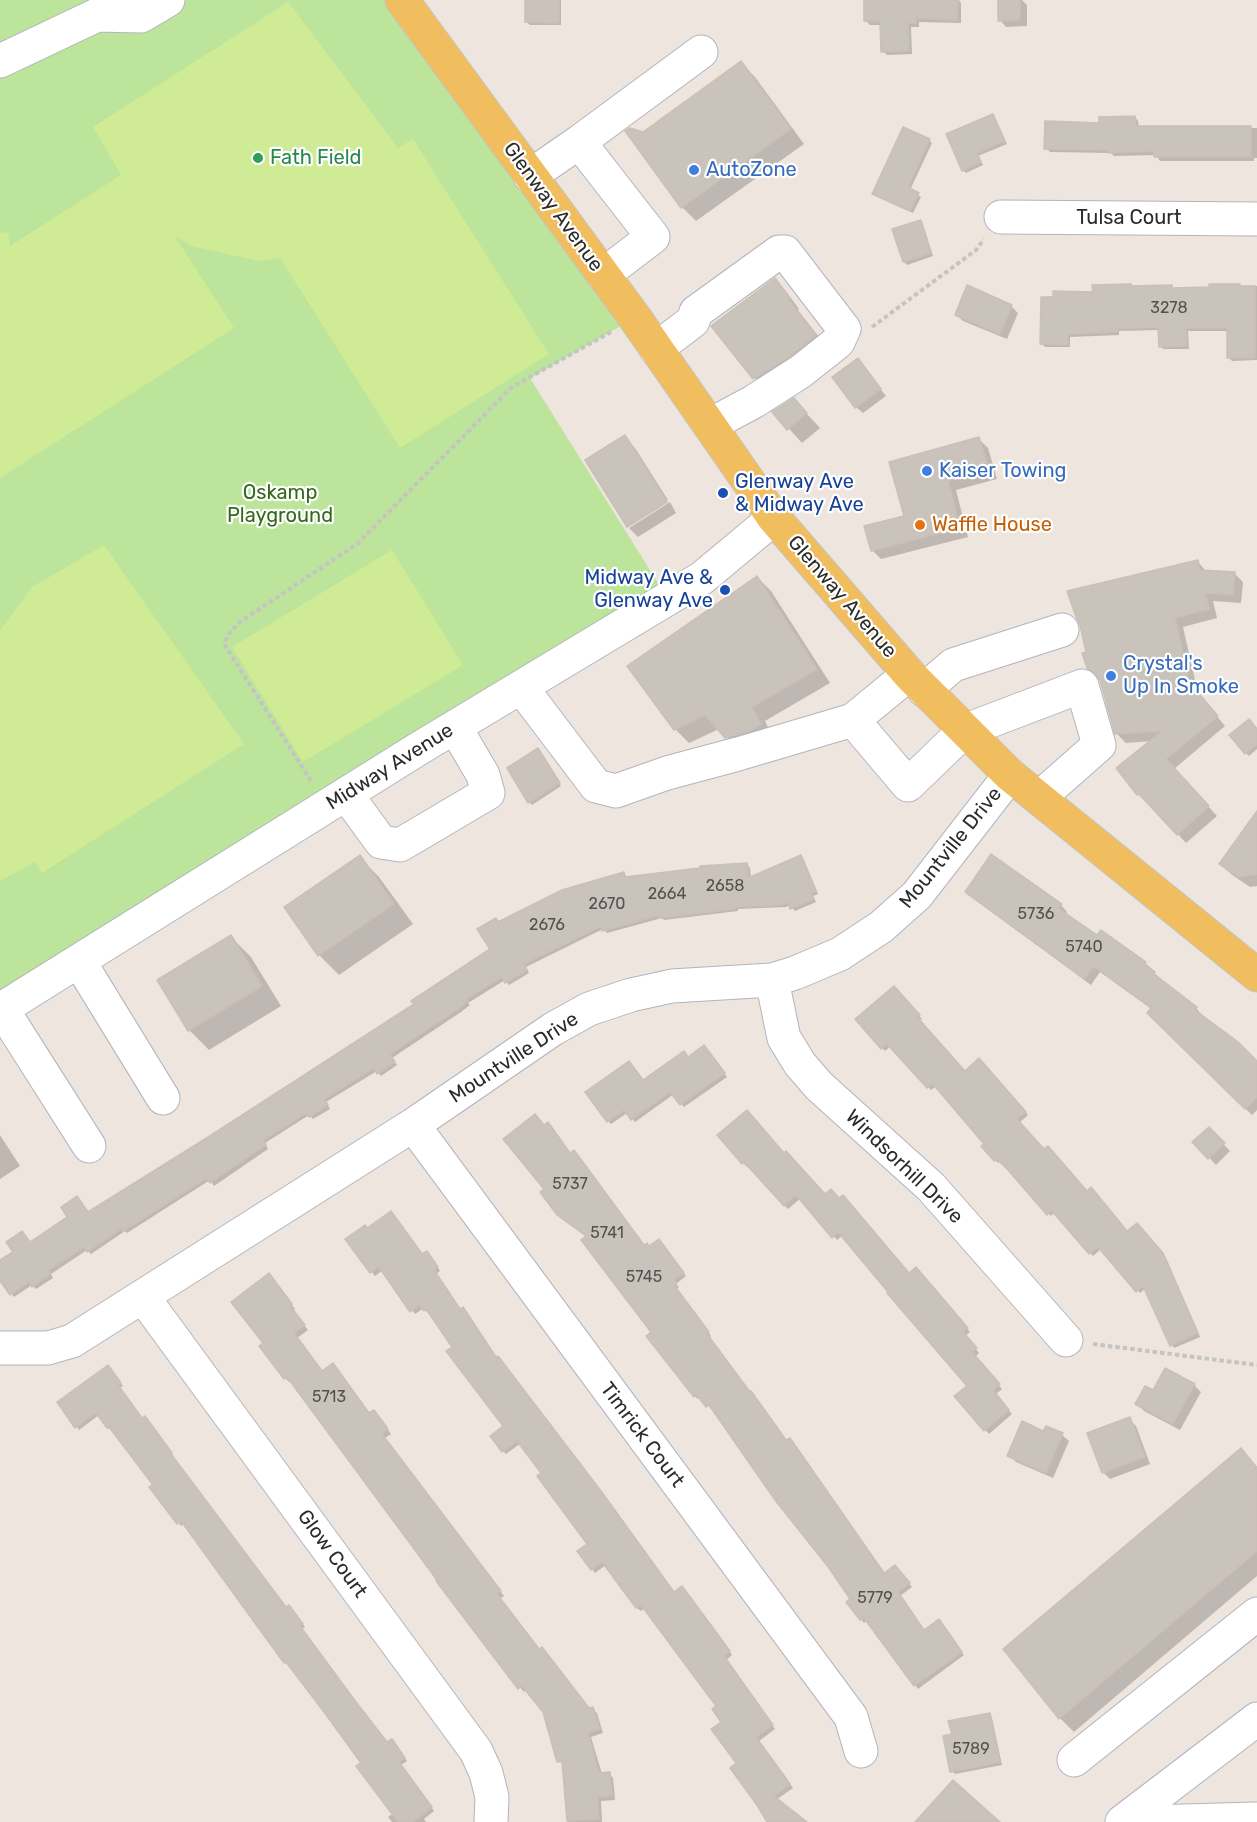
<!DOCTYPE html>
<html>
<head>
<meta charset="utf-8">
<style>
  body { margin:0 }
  canvas { display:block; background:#ede5de }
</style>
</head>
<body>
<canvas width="1257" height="1822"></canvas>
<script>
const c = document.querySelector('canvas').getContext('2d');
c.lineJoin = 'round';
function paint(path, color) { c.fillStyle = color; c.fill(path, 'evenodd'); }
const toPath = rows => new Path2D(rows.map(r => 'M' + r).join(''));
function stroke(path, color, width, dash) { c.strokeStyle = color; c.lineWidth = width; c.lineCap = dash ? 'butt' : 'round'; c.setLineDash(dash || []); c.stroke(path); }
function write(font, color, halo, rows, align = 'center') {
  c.font = font + ' Rubik,sans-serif'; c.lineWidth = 4.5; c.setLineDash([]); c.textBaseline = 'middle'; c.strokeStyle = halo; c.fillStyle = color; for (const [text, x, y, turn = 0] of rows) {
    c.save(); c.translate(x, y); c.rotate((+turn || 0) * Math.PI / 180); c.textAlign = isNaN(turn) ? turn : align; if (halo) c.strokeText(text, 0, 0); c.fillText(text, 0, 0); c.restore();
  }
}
const green = toPath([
  [0,0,402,0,635,318,530,378,668,599,0,1010]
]);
const pitch = toPath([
  [288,2,398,148,413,139,549,354,400,448,280,258,259,261,191,246,174,235,234,328,0,478,0,232,8,233,10,246,121,175,93,127],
  [104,545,244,744,42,873,35,862,0,881,0,630,32,587],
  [392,550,463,665,303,762,232,647]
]);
const shadow = toPath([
  [527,0,561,0,561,25,530,25,527,22],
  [866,0,959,0,961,3,961,23,919,22,919,27,911,27,912,54,887,55,883,51,881,25,870,25,866,21],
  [1000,0,1022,0,1027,5,1027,26,1006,27,1000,20],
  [741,63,755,77,804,144,696,221,682,207,627,132,644,133],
  [993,116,1007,144,978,156,983,165,966,173,963,170],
  [1135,117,1138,121,1139,128,1257,128,1257,158,1254,158,1254,161,1160,161,1156,155,1114,156,1111,153,1050,152,1046,148,1101,124],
  [929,140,932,143,910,190,921,197,913,213,877,196,874,193],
  [920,222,923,225,933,256,907,265,904,262,894,230],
  [775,280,785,290,799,309,798,310,826,346,765,389,735,353],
  [1210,285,1257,286,1257,360,1232,361,1229,358,1229,331,1188,331,1189,349,1163,349,1160,346,1160,330,1119,331,1119,335,1070,337,1070,347,1045,347,1042,344,1094,294,1171,286,1174,289,1210,288],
  [1011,306,1018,313,1007,339,963,321,957,315],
  [858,360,886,396,863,413,856,407],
  [794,400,820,428,802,443,774,412],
  [625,437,635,448,668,500,628,525,628,527,587,461],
  [979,439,988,448,997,479,956,490,968,537,881,559,872,550],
  [670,502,676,513,638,537,629,528],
  [1198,562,1206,571,1234,573,1243,582,1241,603,1213,601,1217,618,1183,627,1198,693,1225,726,1174,769,1217,816,1186,843,1148,802,1147,803,1138,794,1152,741,1126,743,1117,734,1100,678,1088,667],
  [757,577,771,591,830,683,765,721,773,738,741,751,719,729,689,743,675,729],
  [1257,731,1257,749,1249,756,1246,753],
  [541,753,561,786,532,805,529,802],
  [1257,813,1257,886,1250,887,1231,874,1221,864],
  [359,857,379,877,413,924,339,975,319,955],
  [801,857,804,860,818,894,813,896,816,902,795,911,790,905,786,907,738,909,738,911,664,920,662,918,607,933,603,929,526,967,529,973,509,985,505,980,468,1003,470,1005,461,1012,392,1058,397,1065,381,1076,377,1071,326,1102,330,1109,313,1119,309,1115,265,1143,268,1149,214,1186,210,1180,127,1233,125,1231,91,1254,87,1250,51,1274,53,1278,36,1289,32,1285,14,1297,0,1278,0,1262,30,1244,88,1214,416,1005,492,950,499,923,624,874,627,877,747,864,750,868,751,879],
  [966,892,1061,905,1067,912,1065,915,1097,937,1145,963,1161,980,1196,1008,1202,1015,1201,1017,1257,1063,1257,1110,1252,1115,1149,1013,1152,1009,1100,972,1091,985],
  [231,937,251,957,281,1006,209,1050,189,1030],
  [894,988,922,1019,919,1021,965,1073,982,1063,1028,1115,1019,1123,1087,1193,1128,1232,1140,1228,1166,1258,1200,1337,1174,1348,1145,1289,1140,1293,1101,1249,1093,1256,1055,1212,1051,1216,1010,1170,1001,1161,998,1163,995,1160,986,1144,936,1086,931,1090,891,1046,885,1051,857,1019],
  [707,1050,727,1077,684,1107,674,1094,635,1122,627,1113,611,1124,608,1121,643,1082],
  [1209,1129,1230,1151,1216,1165,1195,1142],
  [0,1135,20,1166,0,1179],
  [719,1135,784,1155,910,1275,919,1273,970,1332,965,1336,979,1353,975,1357,1002,1389,995,1395,1012,1414,989,1434,957,1397,969,1386,843,1235,837,1240,801,1198,788,1209,749,1165,747,1167,743,1163],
  [570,1154,645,1247,649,1248,662,1244,686,1276,676,1284,679,1287,676,1289,711,1336,709,1338,754,1396,885,1575,898,1570,912,1587,900,1596,924,1631,942,1624,964,1655,918,1689,868,1620,864,1623,848,1602,852,1599,712,1408,711,1409,701,1397,698,1399,695,1396,588,1237],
  [347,1240,430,1256,440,1271,436,1274,461,1311,674,1594,686,1591,732,1655,726,1660,775,1729,759,1741,793,1788,776,1800,805,1822,769,1822,738,1764,718,1706,645,1608,641,1611,637,1608,606,1565,595,1573,592,1569,589,1544,543,1473,521,1443,506,1454,503,1451,505,1427,430,1312,428,1313,424,1308,415,1314,383,1270,375,1276],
  [269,1275,295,1309,293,1311,308,1330,297,1338,323,1373,370,1415,378,1416,391,1434,385,1438,504,1596,500,1599,539,1651,590,1710,592,1709,597,1713,603,1733,591,1737,602,1774,609,1773,613,1778,615,1800,601,1801,602,1822,568,1822,564,1765,559,1761,544,1712,527,1689,524,1692,501,1665,292,1380,289,1382,285,1378,265,1344],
  [111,1370,123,1386,119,1388,142,1420,162,1440,174,1457,173,1458,286,1609,292,1610,305,1627,302,1629,356,1702,388,1744,394,1744,407,1761,401,1765,434,1811,424,1819,426,1822,392,1822,388,1817,394,1813,363,1763,290,1664,288,1665,285,1662,185,1523,181,1526,179,1523,151,1487,155,1485,113,1429,111,1430,108,1427,99,1415,79,1430,77,1427],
  [1194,1385,1201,1392,1180,1430,1144,1411,1137,1404,1154,1392],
  [1129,1419,1136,1426,1150,1464,1110,1479,1103,1472],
  [1046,1428,1062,1435,1069,1441,1053,1478,1016,1462,1009,1455,1044,1433],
  [1240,1450,1257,1467,1257,1576,1074,1732,1060,1718,1005,1649],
  [989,1715,992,1718,1002,1765,955,1774,952,1771,954,1735]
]);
const building = toPath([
  [525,0,559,0,559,23,525,22,525,0],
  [864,0,958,0,957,20,915,18,916,23,908,23,909,51,881,52,880,21,864,21,864,0],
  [998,0,1020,0,1020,20,998,21,998,0],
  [741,61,791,129,681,208,625,131,630,128,643,132,741,61],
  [993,114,1005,141,977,153,981,162,962,171,946,134,993,114],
  [1135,116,1136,126,1251,126,1251,157,1154,157,1154,151,1108,153,1108,150,1044,149,1045,121,1099,123,1099,117,1135,116],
  [903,127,930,139,908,187,919,193,910,211,872,194,903,127],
  [921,220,931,253,903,262,892,229,921,220],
  [775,278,790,298,788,299,816,335,789,357,753,379,711,326,775,278],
  [1131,284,1131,286,1172,285,1172,288,1209,287,1209,284,1240,284,1240,286,1255,286,1255,358,1227,358,1227,328,1186,328,1187,346,1159,347,1158,327,1117,329,1117,332,1068,334,1068,345,1040,344,1041,297,1053,297,1053,291,1093,292,1092,285,1131,284],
  [967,285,1012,305,1000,334,955,315,967,285],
  [858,358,881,389,855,408,832,377,858,358],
  [794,398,807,413,787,430,772,412,794,398],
  [625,435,667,502,627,527,585,460,625,435],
  [979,437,989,470,948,481,960,528,871,551,864,526,904,516,889,462,979,437],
  [1198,560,1200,570,1235,572,1233,595,1205,593,1209,609,1175,618,1189,682,1218,716,1166,759,1209,806,1177,835,1139,794,1137,795,1116,768,1162,731,1115,734,1100,680,1095,673,1087,668,1082,653,1086,652,1080,625,1076,617,1067,591,1198,560],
  [757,576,817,669,752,707,761,724,750,731,725,738,705,715,674,730,627,666,757,576],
  [1249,719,1257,729,1257,744,1245,754,1229,735,1249,719],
  [538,748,560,783,528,803,507,768,538,748],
  [1257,811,1257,874,1238,877,1219,864,1257,811],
  [991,854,1062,904,1058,908,1097,935,1101,930,1146,962,1145,964,1155,972,1154,974,1197,1007,1195,1010,1238,1042,1257,1061,1257,1097,1245,1109,1147,1013,1151,1008,1093,966,1084,979,965,892,991,854],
  [360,855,394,904,318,956,284,907,360,855],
  [801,855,816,891,811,893,814,899,790,909,788,902,782,905,736,907,736,909,660,918,660,915,602,931,601,926,524,964,527,970,505,983,502,977,466,999,468,1001,458,1009,390,1054,395,1062,377,1074,374,1068,324,1099,328,1105,309,1117,306,1113,263,1140,266,1145,210,1183,207,1178,123,1231,121,1229,87,1252,84,1247,49,1270,51,1274,32,1287,29,1282,10,1295,0,1281,0,1260,13,1252,6,1242,22,1231,30,1242,67,1217,61,1207,77,1196,88,1212,213,1134,414,1004,411,1001,490,949,477,929,496,918,498,922,562,890,624,872,625,877,700,868,700,866,747,863,748,878,801,855],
  [231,935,262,986,188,1031,157,980,231,935],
  [894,986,920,1015,917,1017,965,1071,979,1058,1026,1112,1017,1119,1044,1149,1048,1146,1087,1191,1091,1187,1127,1231,1137,1223,1163,1253,1198,1333,1170,1346,1143,1286,1136,1292,1098,1247,1089,1254,1051,1210,1047,1215,1008,1170,997,1159,994,1161,981,1146,984,1144,932,1083,927,1088,887,1044,881,1049,855,1019,894,986],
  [704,1045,725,1073,680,1105,670,1092,631,1120,624,1110,607,1122,585,1092,629,1061,643,1080,684,1051,688,1057,704,1045],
  [747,1110,784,1153,786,1151,825,1194,831,1189,839,1198,843,1195,909,1273,916,1267,968,1328,963,1332,977,1348,972,1352,1000,1384,993,1390,1009,1410,984,1431,954,1396,967,1386,887,1293,888,1292,838,1232,832,1238,796,1195,784,1206,744,1162,742,1164,717,1135,747,1110],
  [535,1114,544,1125,548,1122,570,1153,574,1150,644,1245,647,1243,649,1246,659,1239,684,1273,674,1280,677,1283,674,1285,709,1332,707,1334,750,1392,751,1391,786,1440,790,1438,884,1573,895,1565,910,1583,898,1592,924,1630,939,1619,962,1652,914,1686,864,1618,860,1620,846,1602,850,1599,829,1568,775,1500,709,1405,706,1407,697,1395,694,1397,646,1336,651,1332,581,1240,586,1236,557,1215,540,1192,544,1189,503,1139,535,1114],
  [1209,1127,1225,1143,1208,1159,1192,1142,1209,1127],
  [391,1211,422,1254,427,1251,438,1267,434,1270,460,1309,463,1307,496,1357,498,1356,601,1491,674,1592,682,1586,730,1651,724,1656,773,1725,756,1737,790,1784,774,1796,807,1822,767,1822,757,1805,730,1768,736,1763,711,1729,721,1722,712,1709,716,1706,641,1605,636,1608,602,1562,591,1570,577,1551,587,1544,537,1476,541,1473,517,1441,502,1452,490,1436,503,1426,446,1351,452,1347,426,1309,424,1311,420,1305,410,1312,379,1267,370,1273,345,1239,365,1225,367,1228,391,1211],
  [269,1273,292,1304,290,1306,305,1325,294,1333,322,1371,333,1363,369,1413,374,1410,388,1429,382,1434,501,1591,497,1594,539,1649,542,1647,589,1708,593,1707,600,1729,588,1733,599,1773,610,1772,612,1796,597,1797,599,1819,567,1821,562,1761,557,1762,543,1712,522,1686,518,1689,436,1581,437,1580,287,1377,284,1379,259,1346,263,1343,231,1302,269,1273],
  [108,1365,121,1383,118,1385,142,1418,145,1416,159,1435,172,1453,171,1454,286,1607,289,1605,303,1624,300,1626,353,1698,387,1742,392,1739,405,1758,399,1762,432,1807,413,1822,398,1822,356,1766,361,1763,327,1716,286,1662,284,1663,181,1521,177,1524,149,1487,153,1485,109,1427,107,1428,96,1413,75,1428,57,1402,108,1365],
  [1165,1368,1195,1384,1173,1424,1135,1404,1145,1386,1153,1390,1165,1368],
  [1130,1417,1145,1457,1102,1473,1087,1433,1130,1417],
  [1022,1421,1043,1431,1046,1426,1063,1433,1046,1473,1007,1456,1022,1421],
  [1241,1448,1257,1468,1257,1551,1059,1719,1003,1649,1241,1448],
  [990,1713,1000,1762,950,1772,943,1736,952,1734,948,1721,990,1713],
  [953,1780,1000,1822,915,1822,953,1780]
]);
const path = toPath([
  [872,327,976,250,984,239],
  [311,781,224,644,229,634,237,624,357,544,512,387,611,332],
  [1093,1344,1257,1365]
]);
const minor = toPath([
  [0,61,97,15,141,16,168,0],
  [579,142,701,52],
  [530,176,579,142,653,237,603,275],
  [1001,217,1257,219],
  [656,349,693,321,696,312,779,252,785,252,844,329,838,342,800,372,753,402,710,425],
  [909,674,853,720,908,785,964,731,1082,686,1099,745,1039,798],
  [521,687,596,786,616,791,667,773,738,754,853,720],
  [924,690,953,665,1062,630],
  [346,794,381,842,400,845,488,793,483,775,455,727],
  [79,961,163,1098],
  [772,980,784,1038,800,1064,819,1086,931,1187,1066,1340],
  [2,1009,89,1146],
  [0,1010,418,749,702,578,774,518],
  [413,1125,851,1717,861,1751],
  [143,1297,476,1751,486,1773,492,1797,491,1822],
  [0,1348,48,1348,72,1341,413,1125,553,1029,589,1009,631,995,672,986,772,980,795,973,840,954,881,927,917,895,1010,775],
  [1074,1760,1257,1614],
  [1122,1822,1257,1719],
  [1146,1822,1257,1819]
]);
const major = toPath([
  [402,0,635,318,774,518,909,674,1010,775,1257,975]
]);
const markers = [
  [258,158,6,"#2e9e5b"],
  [694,170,6,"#3f7fe0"],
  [927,471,6,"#3f7fe0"],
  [723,493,6,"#1a4fb4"],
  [920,525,6,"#e8710a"],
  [725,590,6,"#1a4fb4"],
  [1111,676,6,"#3f7fe0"]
];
const numberNames = [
  ["3278",1169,308],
  ["2658",725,886],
  ["2664",667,894],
  ["2670",607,904],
  ["5736",1036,914],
  ["2676",547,925],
  ["5740",1084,947],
  ["5737",570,1184],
  ["5741",607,1233],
  ["5745",644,1277],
  ["5713",329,1397],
  ["5779",875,1598],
  ["5789",971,1749]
];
const leisureNames = [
  ["Fath Field",270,158]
];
const shopNames = [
  ["AutoZone",706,170],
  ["Kaiser Towing",939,471],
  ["Crystal's",1123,664],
  ["Up In Smoke",1123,687]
];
const streetNames = [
  ["Glenway Avenue",553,207,54],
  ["Tulsa Court",1129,218],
  ["Glenway Avenue",842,597,49],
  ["Midway Avenue",390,767,-32],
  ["Mountville Drive",951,848,-51],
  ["Mountville Drive",514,1058,-33],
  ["Windsorhill Drive",904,1167,44],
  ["Timrick Court",642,1435,53],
  ["Glow Court",332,1554,54]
];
const transitNames = [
  ["Glenway Ave",735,482],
  ["& Midway Ave",735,505],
  ["Midway Ave &",713,578,"right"],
  ["Glenway Ave",713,601,"right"]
];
const parkNames = [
  ["Oskamp",280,493],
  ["Playground",280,516]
];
const foodNames = [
  ["Waffle House",932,525]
];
paint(green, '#bce49a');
paint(pitch, '#d0eb96');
paint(shadow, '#0003');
paint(building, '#c9c3bc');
stroke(building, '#c9c0b7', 1.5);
stroke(minor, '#b1b5bf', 35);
stroke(major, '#c4c4c4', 35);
stroke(path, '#c4c4c4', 4, [4.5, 3]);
stroke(minor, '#fff', 33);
stroke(major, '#f1be5f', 33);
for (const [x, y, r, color] of markers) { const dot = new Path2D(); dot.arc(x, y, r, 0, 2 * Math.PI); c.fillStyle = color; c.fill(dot); stroke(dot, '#fff', 2); }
write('16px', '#52514f', null, numberNames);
write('20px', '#27864d', '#fff', leisureNames, 'left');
write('20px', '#366cbe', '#fff', shopNames, 'left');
write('20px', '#2b2b2b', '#fff', streetNames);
write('20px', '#164399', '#fff', transitNames, 'left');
write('20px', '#34691a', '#fff', parkNames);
write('20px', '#c56008', '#fff', foodNames, 'left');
</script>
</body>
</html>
